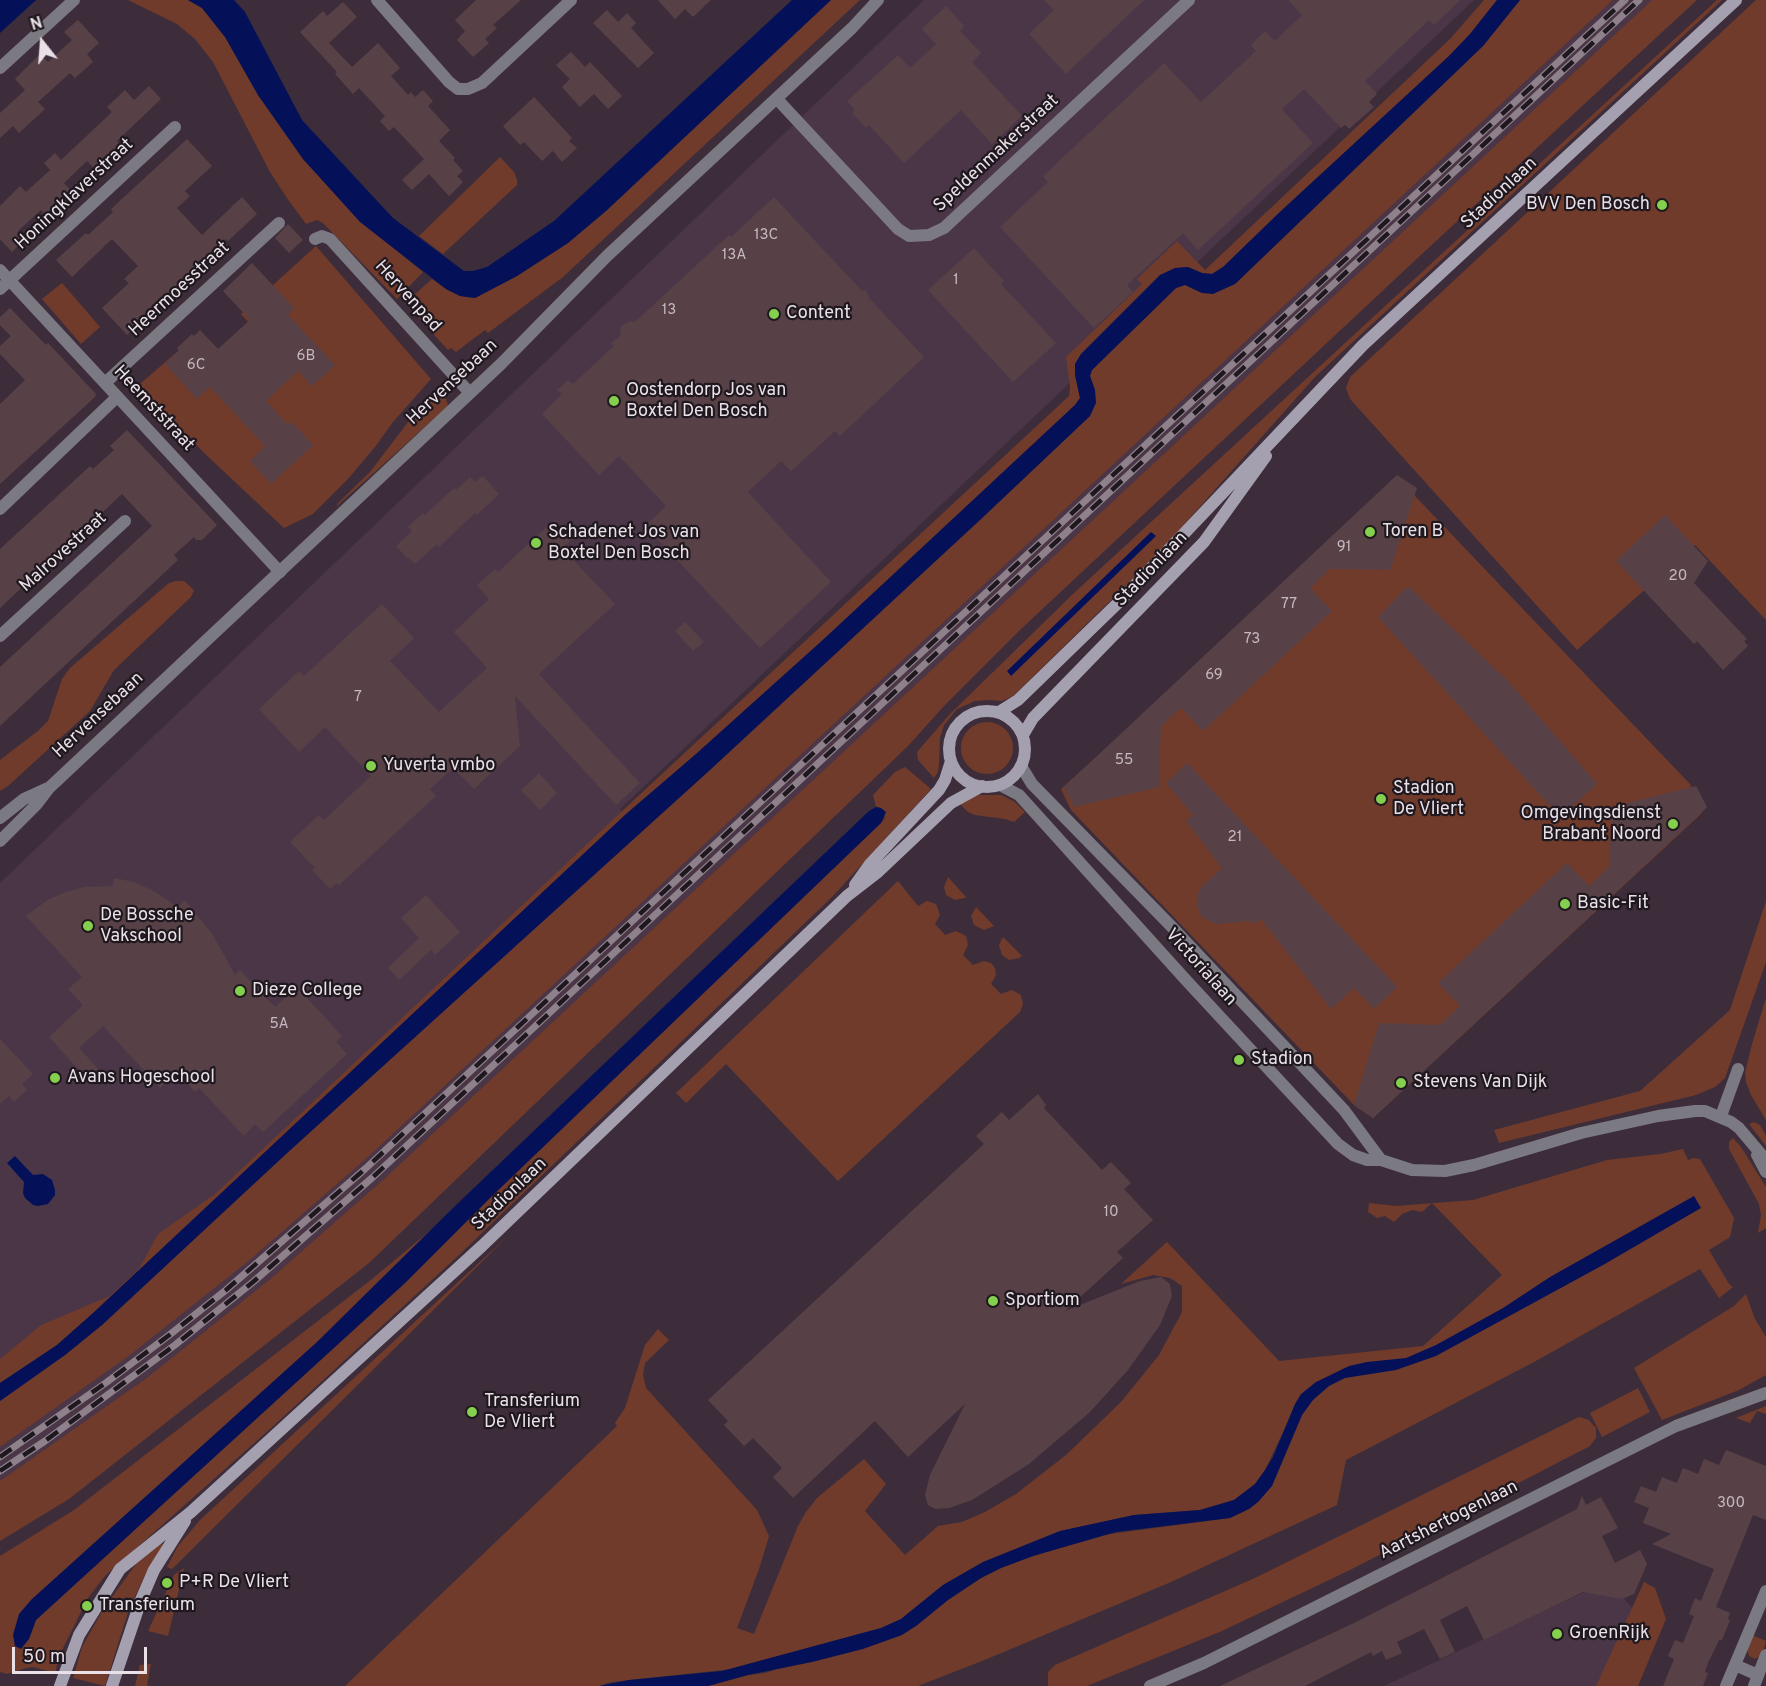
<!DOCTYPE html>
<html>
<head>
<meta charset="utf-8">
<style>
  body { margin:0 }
  #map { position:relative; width:1766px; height:1686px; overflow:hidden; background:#3d2d3a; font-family:Overpass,sans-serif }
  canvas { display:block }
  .north { position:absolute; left:12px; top:12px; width:60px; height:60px; -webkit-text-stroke:4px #1f181e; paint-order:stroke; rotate:343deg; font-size:16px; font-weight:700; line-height:24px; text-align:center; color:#eae0e8 }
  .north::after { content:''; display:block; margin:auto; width:21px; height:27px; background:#eae0e8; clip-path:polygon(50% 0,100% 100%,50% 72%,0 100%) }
  .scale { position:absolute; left:12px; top:1647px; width:135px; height:27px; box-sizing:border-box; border:3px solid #eae0e8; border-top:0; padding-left:8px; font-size:18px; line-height:21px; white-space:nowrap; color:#eae0e8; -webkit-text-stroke:4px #1f181e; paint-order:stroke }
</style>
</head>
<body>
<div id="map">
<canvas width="1766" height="1686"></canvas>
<div class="north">N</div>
<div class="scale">50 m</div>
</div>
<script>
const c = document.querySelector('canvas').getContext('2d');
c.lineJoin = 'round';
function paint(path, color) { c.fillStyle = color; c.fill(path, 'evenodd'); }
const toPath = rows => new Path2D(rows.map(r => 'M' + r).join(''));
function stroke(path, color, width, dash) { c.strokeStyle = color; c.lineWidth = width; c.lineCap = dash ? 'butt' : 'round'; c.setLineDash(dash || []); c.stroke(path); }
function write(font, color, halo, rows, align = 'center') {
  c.font = font + ' Overpass,sans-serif'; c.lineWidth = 4.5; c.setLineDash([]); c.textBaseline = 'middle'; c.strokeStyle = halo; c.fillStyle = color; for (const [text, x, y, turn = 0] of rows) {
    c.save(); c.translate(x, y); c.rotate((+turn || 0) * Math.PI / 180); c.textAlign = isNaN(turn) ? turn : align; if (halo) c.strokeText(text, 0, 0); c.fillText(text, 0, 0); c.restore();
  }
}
const built = toPath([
  [924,0,1474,0,620,809,625,815,92,1314,0,1376,0,883],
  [1613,0,1652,0,385,1178,269,1280,148,1377,0,1481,0,1447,251,1259,367,1158],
  [1608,1581,1635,1611,1599,1686,1384,1686]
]);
const green = toPath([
  [128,0,188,0,202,8,225,37,258,95,303,159,361,222,423,272,397,299,323,223,317,220,306,224,289,201,270,172,213,62,195,39,177,24],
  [831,0,860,0,563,277,488,333,485,330,456,352,451,348,448,350,405,303,432,279,446,289,460,296,475,298,517,276,568,243,606,211],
  [1484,0,1497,0,1470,34,1449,56,1281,211,1223,267,1212,274,1202,273,1188,267,1175,268,1160,275,1081,354,1075,364,1075,375,1080,398,1075,405,825,638,696,754,625,815,92,1314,57,1345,0,1383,0,1359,41,1325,110,1296,139,1269,158,1234,215,1194,621,812,1069,396,1070,387,1066,357,1142,284,1137,279,1177,241,1205,270,1450,39],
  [1520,0,1613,0,367,1158,251,1259,130,1355,0,1447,0,1401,65,1355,102,1325,286,1154,711,769,981,519,1090,416,1095,390,1090,376,1092,370,1176,288,1185,285,1202,293,1235,284,1483,46],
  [1652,0,1697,0,1423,253,1020,630,944,706,908,746,369,1263,69,1499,0,1541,0,1481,148,1377,269,1280,385,1178],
  [1717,0,1722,0,1315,377,1158,554,1013,696,1002,701,988,700,975,701,957,709,944,725,940,738,939,763,938,772,934,778,918,760,917,752,950,714,1074,593],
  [1756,0,1766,0,1766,620,1695,545,1577,650,1350,399,1346,388,1350,377],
  [500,157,514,172,517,180,517,185,443,254,419,236],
  [316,246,431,379,393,422,375,447,347,480,313,514,284,528,201,450,189,436,170,423,140,384,199,333,218,353,250,324,241,314],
  [62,283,100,327,81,344,42,299],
  [440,390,445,395,448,406,337,506,337,504,370,472,415,413],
  [1396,485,1415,496,1690,784,1702,813,1373,1118,1355,1106,1071,810,1061,789],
  [176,581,184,581,194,590,191,597,114,670,90,711,8,786,0,791,0,760,38,731,48,721,62,679,70,668,169,583],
  '961 748a26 26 0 1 1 52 0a26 26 0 1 1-52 0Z',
  [905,767,931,789,832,897,459,1255,270,1429,105,1576,88,1598,60,1654,55,1673,33,1667,26,1668,7,1674,0,1672,0,1556,74,1510,372,1279,437,1225,316,1343,31,1600,29,1639,36,1620,405,1283,492,1196,881,823,885,818,881,808,876,807,873,795,895,772],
  [979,795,1001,795,1015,802,1025,812,1014,822,1005,819,975,815,968,812,960,804,965,800],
  [948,877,966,897,965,898,955,900,946,895,944,887],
  [898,881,918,906,927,901,936,904,940,915,935,924,945,935,956,931,966,936,968,945,963,955,973,965,984,961,991,963,995,968,996,975,991,984,1001,994,1012,990,1021,995,1023,1004,1020,1012,838,1181,726,1064,686,1103,676,1093],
  [1766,901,1766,962,1725,1078,1715,1087,1696,1095,1499,1143,1494,1130,1640,1091,1730,1010],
  [976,907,994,926,984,930,974,925,971,916],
  [1003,937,1022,956,1019,958,1009,960,1002,955,999,945],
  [1766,998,1766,1120,1751,1095,1746,1082,1745,1073,1752,1044],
  [1754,1122,1760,1125,1766,1136,1766,1146,1749,1124],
  [1733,1138,1741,1147,1766,1187,1766,1228,1758,1233,1761,1215,1759,1204,1729,1149,1729,1142],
  [1683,1149,1688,1160,1694,1158,1700,1159,1734,1218,1730,1237,1709,1250,1729,1284,1733,1287,1719,1298,1700,1269,1534,1362,1346,1460,1337,1505,1171,1582,987,1659,918,1686,708,1686,748,1675,765,1673,916,1626,948,1600,981,1578,1001,1568,1033,1556,1103,1535,1230,1518,1249,1509,1258,1502,1272,1485,1302,1415,1313,1399,1301,1394,1265,1470,1255,1484,1234,1500,1200,1510,1134,1515,1060,1531,983,1562,943,1585,901,1619,881,1628,732,1669,611,1682,599,1686,345,1686,617,1426,615,1423,625,1408,645,1345,658,1329,669,1340,645,1363,643,1375,646,1388,757,1510,769,1536,759,1569,737,1628,754,1634,798,1526,806,1512,817,1498,864,1459,886,1484,865,1511,905,1555,938,1526,962,1522,985,1512,1016,1494,1066,1455,1121,1402,1159,1355,1182,1312,1182,1286,1170,1278,1153,1275,1121,1284,1167,1242,1279,1361,1423,1346,1502,1275,1432,1203,1422,1212,1412,1210,1402,1214,1394,1222,1385,1216,1377,1218,1368,1212,1369,1203,1396,1206,1473,1200,1607,1160,1660,1154],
  [508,1236,172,1569,167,1567,178,1546,200,1520],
  [1746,1294,1755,1319,1766,1337,1766,1375,1739,1390,1662,1420,1634,1368,1734,1306],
  [1638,1388,1650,1412,1602,1437,1590,1413],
  [1766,1406,1766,1414,1757,1411,1750,1423,1736,1418],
  [1579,1417,1589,1420,1596,1428,1596,1438,1590,1446,1350,1570,1222,1631,1087,1686,1048,1686,1048,1672,1055,1665,1255,1578],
  [161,1542,165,1548,146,1573,129,1609,105,1686,73,1678,82,1647,104,1608,139,1560],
  [184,1568,168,1636,148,1631,174,1575],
  [1644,1582,1655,1588,1666,1619,1638,1686,1596,1686],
  [1752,1635,1766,1641,1762,1655,1755,1659,1749,1656,1747,1649],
  [151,1664,147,1685,150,1686,135,1686,140,1665]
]);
const water = toPath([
  [0,0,36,0,0,33],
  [188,0,234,0,245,12,302,120,393,218,464,271,473,271,487,267,554,221,792,0,831,0,606,211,568,243,517,276,475,298,460,296,446,289,360,222,303,159,258,95,225,37,202,8],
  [1497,0,1520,0,1483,46,1235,284,1213,294,1202,293,1185,285,1176,288,1092,370,1090,376,1095,390,1096,403,1090,416,981,519,711,769,286,1154,102,1325,65,1355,0,1401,0,1383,57,1345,92,1314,625,815,696,754,825,638,1075,405,1080,398,1075,375,1075,364,1081,354,1160,275,1175,268,1188,267,1202,273,1212,274,1223,267,1281,211,1449,56,1470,34],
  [1151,532,1156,536,1011,676,1007,671],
  [876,807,881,808,886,812,881,823,492,1196,405,1283,36,1620,29,1639,21,1649,15,1646,13,1635,19,1614,31,1600,316,1343,454,1207,869,811],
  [15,1156,33,1175,43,1174,52,1180,55,1190,55,1195,48,1204,38,1206,33,1205,25,1198,23,1193,24,1182,7,1163],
  [1694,1196,1701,1208,1603,1265,1436,1356,1396,1370,1345,1378,1329,1386,1313,1400,1302,1415,1272,1486,1258,1502,1249,1509,1230,1518,1116,1532,1033,1556,1001,1568,981,1578,948,1600,916,1626,902,1635,863,1649,812,1662,748,1675,708,1686,599,1686,629,1680,722,1671,881,1628,901,1619,943,1585,983,1562,1060,1531,1134,1515,1200,1510,1234,1500,1255,1484,1265,1470,1273,1457,1295,1404,1301,1394,1316,1382,1349,1366,1367,1362,1406,1358,1436,1345,1503,1308,1550,1277]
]);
const building = toPath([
  [476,0,521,0,493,25,497,28,485,39,489,43,473,57,457,40,465,31,455,20],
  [658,0,711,0,693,17,685,9,675,19],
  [1044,0,1144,0,1066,74,1029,34,1054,10],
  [1288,0,1460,0,1434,25,1429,20,1365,81,1377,94,1369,102,1374,107,1349,129,1345,125,1341,128,1304,89,1282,109,1313,143,1198,250,1183,233,1127,285,1133,292,1094,328,1000,227,1048,182,1043,176,1164,63,1201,102,1256,51,1251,45,1265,31,1275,41,1302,15],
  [343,2,357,17,329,43,352,67,378,43,400,68,391,76,408,95,411,92,415,97,423,90,433,101,428,106,450,130,439,141,455,158,453,160,463,171,457,176,463,182,449,196,429,174,412,190,402,180,424,159,394,127,389,131,380,121,385,116,359,88,353,94,335,74,337,72,300,32,323,11,327,16],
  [946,6,964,26,960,31,981,53,972,62,1022,116,992,144,961,110,904,163,869,125,866,128,852,113,855,110,847,101,898,55,910,68,936,44,922,29],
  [607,10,618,22,627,13,636,23,631,28,654,53,638,68,593,23],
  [78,20,99,43,87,54,93,62,75,78,70,73,38,102,45,109,19,133,13,126,0,138,0,113,25,90,15,79,40,54,48,62,72,40,64,32],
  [571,52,585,67,590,62,622,96,608,109,594,94,580,107,562,87,570,79,556,65],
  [149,86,161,99,117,141,123,148,98,172,87,161,64,183,74,194,48,218,41,210,18,231,25,239,12,252,0,239,0,206,20,186,26,192,50,170,44,163,55,153,61,160,112,112,107,107,125,90,134,100],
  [534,97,572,138,569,141,577,148,562,162,553,151,542,161,524,142,520,145,503,126],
  [187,139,212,166,185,191,190,196,177,208,202,235,242,197,257,214,228,241,226,239,200,262,203,265,127,335,102,308,129,283,124,279,138,266,112,239,72,277,56,260,86,233,88,235,113,212,111,209],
  [774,197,862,291,866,290,869,298,924,357,840,436,835,431,791,471,781,461,748,492,831,582,760,648,645,526,666,506,619,456,599,475,542,414,562,394,557,390,563,385,568,380,573,384,614,346,611,343,620,336,621,326,630,321,635,322,729,235,731,237],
  [288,224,303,240,289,253,275,238],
  [974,248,1004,281,1001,284,1056,343,1013,382,928,290],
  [252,263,294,308,288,315,335,365,312,386,298,371,266,401,288,425,292,422,313,445,271,484,250,461,265,446,210,387,197,399,165,364,179,351,177,348,192,334,194,336,200,330,218,349,250,320,223,291],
  [10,308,46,345,48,343,96,394,95,397,0,484,0,404,25,380,0,354,0,346,11,336,0,325,0,317],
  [127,430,217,525,202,540,196,540,194,537,174,555,178,560,0,726,0,667,152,526,122,494,0,608,0,549,90,466,93,469,114,450,110,446],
  [1397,475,1417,488,1390,570,1330,569,1310,588,1332,611,1203,731,1181,708,1161,726,1159,787,1074,807,1064,787],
  [483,476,499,494,477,515,475,513,439,547,437,544,415,564,409,558,408,559,396,546,412,531,408,527,423,513,425,515,454,488,456,490,470,477,475,482],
  [1665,515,1708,561,1694,583,1747,639,1744,641,1748,646,1723,670,1697,641,1694,644,1616,561],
  [554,520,572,539,562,548,615,604,539,674,640,783,616,805,515,696,520,746,474,789,453,768,430,789,436,796,339,885,337,883,330,889,312,870,315,868,290,842,319,815,324,820,371,776,325,727,299,752,259,709,299,671,304,676,382,604,414,638,390,661,439,712,487,668,454,632,489,599,477,585,495,569,498,572],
  [1408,586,1509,682,1597,784,1560,817,1378,617],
  [685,622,704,642,693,651,675,631],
  [1187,763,1397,987,1374,1009,1354,988,1331,1009,1261,919,1255,924,1251,921,1216,924,1202,917,1197,907,1197,895,1200,888,1222,868,1186,821,1193,815,1166,783],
  [539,773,557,793,540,810,521,790],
  [1696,786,1707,807,1702,812,1373,1118,1354,1105,1379,1023,1440,1025,1460,1006,1438,983,1567,863,1589,886,1609,867,1612,807],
  [114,878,134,882,152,890,178,907,185,900,213,935,235,975,240,970,275,1007,297,987,342,1036,336,1042,347,1054,263,1132,255,1124,244,1136,199,1088,195,1092,177,1072,160,1088,103,1026,79,1048,99,1070,88,1080,49,1037,83,1005,68,989,82,977,26,916,49,899,66,892,84,887,113,886],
  [426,895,460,932,435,955,431,950,399,980,388,968,419,938,401,918],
  [0,1039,33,1074,22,1084,27,1090,14,1102,9,1096,0,1104],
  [1038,1094,1046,1105,1044,1108,1102,1170,1111,1162,1131,1183,1124,1189,1153,1220,1117,1252,1123,1258,1065,1311,1140,1281,1161,1277,1170,1284,1172,1296,1160,1325,1128,1370,1090,1412,1029,1464,972,1500,949,1508,935,1509,928,1505,925,1495,930,1475,965,1404,908,1457,875,1421,793,1498,773,1477,782,1468,753,1438,744,1446,724,1425,728,1421,708,1400,984,1144,976,1136,1002,1112,1009,1120],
  [1726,1450,1766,1466,1766,1520,1753,1515,1716,1607,1730,1613,1728,1619,1730,1620,1722,1640,1719,1640,1708,1663,1705,1672,1708,1673,1703,1686,1663,1686,1674,1659,1668,1656,1675,1640,1683,1643,1694,1616,1689,1614,1695,1598,1701,1601,1714,1569,1652,1544,1671,1534,1643,1523,1649,1508,1634,1502,1641,1486,1656,1492,1662,1477,1677,1483,1683,1468,1698,1474,1704,1459,1719,1465],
  [1582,1496,1586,1505,1601,1497,1618,1528,1602,1536,1615,1563,1640,1550,1647,1564,1634,1594,1622,1599,1583,1592,1484,1640,1467,1606,1440,1620,1455,1652,1440,1659,1424,1629,1397,1642,1402,1653,1386,1660,1382,1651,1373,1656,1371,1652,1305,1686,1220,1686,1356,1622,1577,1509]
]);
const minor = toPath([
  [377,0,449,82,458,89,468,89,482,83,571,0],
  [0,68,74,0],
  [777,99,898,229,909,236,929,235,944,228,1189,0],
  [315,239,322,236,330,239,469,392],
  [0,270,280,572],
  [0,289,175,127],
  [105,383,279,223],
  [0,509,117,397],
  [0,636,125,521],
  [1721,1116,1738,1069],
  [1735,1665,1758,1675],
  [1150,1686,1204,1663,1676,1426,1766,1393],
  [1726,1686,1766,1591]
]);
const tertiary = toPath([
  [1021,766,1032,784,1172,927,1344,1110,1381,1160],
  [1000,785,1019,795,1185,979,1338,1144,1353,1155,1367,1160,1381,1160,1412,1170,1445,1171,1474,1165,1581,1133,1658,1116,1695,1111,1705,1111,1731,1122,1739,1128,1766,1160],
  [0,818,24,799,48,788],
  [0,841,36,805,49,788,501,364,607,256,852,28,878,0],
  [1757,1155,1766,1172],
  [1754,1686,1766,1655]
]);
const secondary = toPath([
  '949 749a38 38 0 1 1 76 0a38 38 0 1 1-76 0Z',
  [999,712,1018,700,1121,600,1363,345,1736,0],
  [1023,735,1033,718,1204,542,1266,456],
  [855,885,870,864,939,790,945,780,951,761],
  [60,1686,79,1635,120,1569,191,1512,482,1246,847,896,878,872,951,803,982,786],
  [112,1686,141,1600,154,1570,185,1521]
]);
const rail = toPath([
  [0,1457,107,1382,168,1336,226,1290,365,1169,1625,0],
  [0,1471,45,1441,175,1345,253,1282,373,1177,1639,0]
]);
const markers = [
  [1662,205,6,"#84cf4d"],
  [774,314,6,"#84cf4d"],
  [614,401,6,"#84cf4d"],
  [1370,532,6,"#84cf4d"],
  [536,543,6,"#84cf4d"],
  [371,766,6,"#84cf4d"],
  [1381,799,6,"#84cf4d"],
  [1673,824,6,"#84cf4d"],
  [1565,904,6,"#84cf4d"],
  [88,926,6,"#84cf4d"],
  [240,991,6,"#84cf4d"],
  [1239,1060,6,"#84cf4d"],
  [55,1078,6,"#84cf4d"],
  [1401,1083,6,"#84cf4d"],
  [993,1301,6,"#84cf4d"],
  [472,1412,6,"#84cf4d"],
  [167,1583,6,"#84cf4d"],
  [87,1606,6,"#84cf4d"],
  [1557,1634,6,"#84cf4d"]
];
const numberNames = [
  ["13C",766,236],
  ["13A",734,256],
  ["1",956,281],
  ["13",669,311],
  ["6B",306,357],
  ["6C",196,366],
  ["91",1344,548],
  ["20",1678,577],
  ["77",1289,605],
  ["73",1252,640],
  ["69",1214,676],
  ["7",358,698],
  ["55",1124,761],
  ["21",1235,838],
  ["5A",279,1025],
  ["10",1111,1213],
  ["300",1731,1504]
];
const streetNames = [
  ["Speldenmakerstraat",997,154,-43],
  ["Stadionlaan",1500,194,-43],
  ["Honingklaverstraat",75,195,-43],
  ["Heermoesstraat",180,290,-43],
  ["Hervenpad",407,297,48],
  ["Hervensebaan",453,383,-43],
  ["Heemststraat",153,409,47],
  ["Malrovestraat",64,553,-42],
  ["Stadionlaan",1152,570,-46],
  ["Hervensebaan",99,716,-43],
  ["Victorialaan",1200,968,48],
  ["Stadionlaan",510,1195,-44],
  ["Aartshertogenlaan",1449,1521,-27]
];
const poiNames = [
  ["BVV Den Bosch",1650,205,"right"],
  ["Content",786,314],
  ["Oostendorp Jos van",626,391],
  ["Boxtel Den Bosch",626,412],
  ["Toren B",1382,532],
  ["Schadenet Jos van",548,533],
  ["Boxtel Den Bosch",548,554],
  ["Yuverta vmbo",383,766],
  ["Stadion",1393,789],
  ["De Vliert",1393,810],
  ["Omgevingsdienst",1661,814,"right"],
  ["Brabant Noord",1661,835,"right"],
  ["Basic-Fit",1577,904],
  ["De Bossche",100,916],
  ["Vakschool",100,937],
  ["Dieze College",252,991],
  ["Stadion",1251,1060],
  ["Avans Hogeschool",67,1078],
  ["Stevens Van Dijk",1413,1083],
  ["Sportiom",1005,1301],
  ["Transferium",484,1402],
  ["De Vliert",484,1423],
  ["P+R De Vliert",179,1583],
  ["Transferium",99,1606],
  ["GroenRijk",1569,1634]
];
paint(built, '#4a3647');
paint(green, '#713b2c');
paint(water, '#041158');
paint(building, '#574146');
stroke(minor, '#7b7982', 12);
stroke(tertiary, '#7b7982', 12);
stroke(secondary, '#a4a0af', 12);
stroke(rail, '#8e818c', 7);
stroke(rail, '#1f181e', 4.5, [14]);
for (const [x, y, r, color] of markers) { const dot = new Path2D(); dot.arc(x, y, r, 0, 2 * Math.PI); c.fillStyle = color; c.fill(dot); stroke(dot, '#1f181e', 2); }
write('15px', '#c5b8c0', null, numberNames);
write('18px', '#eae0e8', '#1f181e', streetNames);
write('18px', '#eae0e8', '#1f181e', poiNames, 'left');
</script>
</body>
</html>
